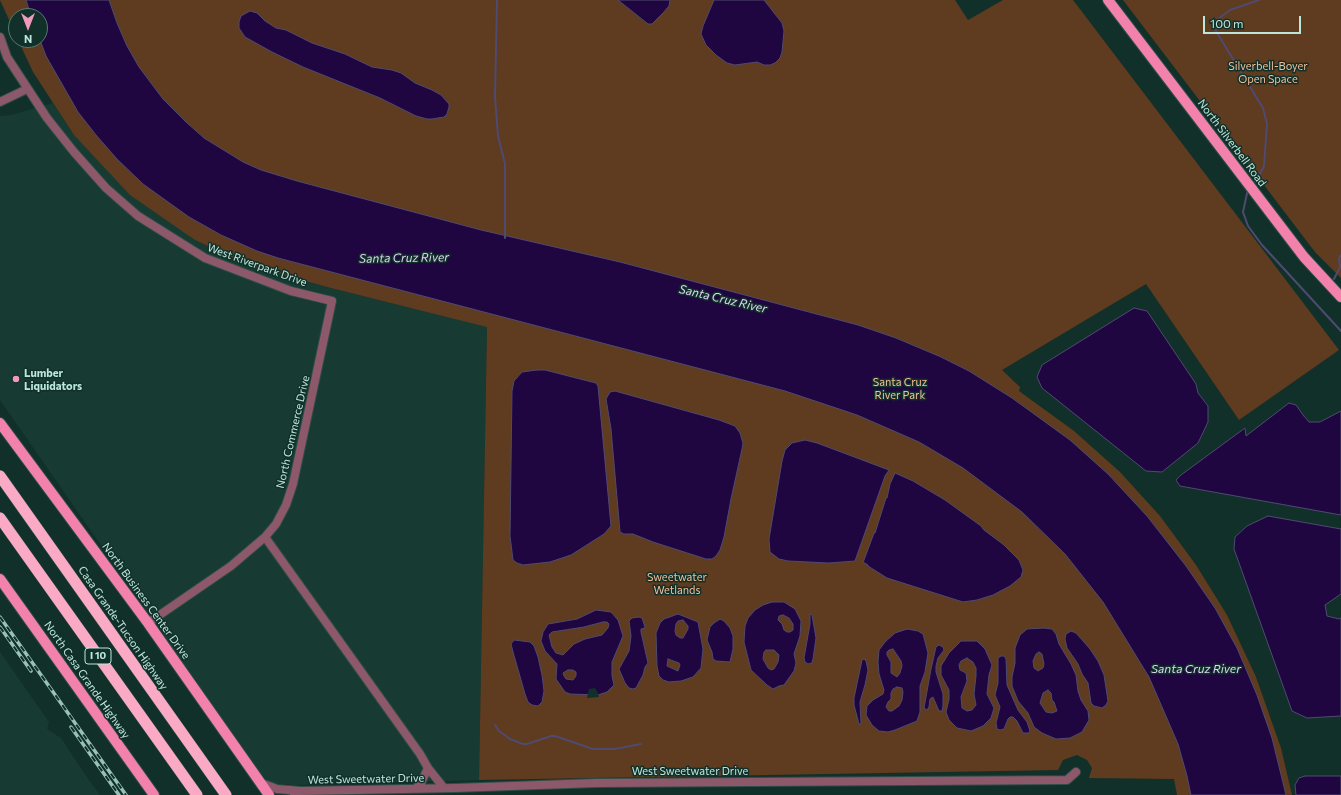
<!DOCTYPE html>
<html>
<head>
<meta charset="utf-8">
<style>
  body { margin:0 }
  #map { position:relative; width:1341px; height:795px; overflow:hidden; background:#12302a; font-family:Commissioner,sans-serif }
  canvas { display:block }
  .north { position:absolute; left:8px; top:8px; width:40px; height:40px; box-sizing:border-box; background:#12302a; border:1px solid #567a71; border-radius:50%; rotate:180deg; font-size:11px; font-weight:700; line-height:16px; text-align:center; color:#bce8dc }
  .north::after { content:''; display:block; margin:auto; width:14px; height:18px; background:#ef9ab8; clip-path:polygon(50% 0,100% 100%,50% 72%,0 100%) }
  .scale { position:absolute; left:1203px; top:16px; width:98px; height:18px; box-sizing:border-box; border:2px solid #bce8dc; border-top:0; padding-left:5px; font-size:12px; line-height:14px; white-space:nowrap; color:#bce8dc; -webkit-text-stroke:3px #12302a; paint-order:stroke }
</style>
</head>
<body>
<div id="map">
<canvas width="1341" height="795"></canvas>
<div class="north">N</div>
<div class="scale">100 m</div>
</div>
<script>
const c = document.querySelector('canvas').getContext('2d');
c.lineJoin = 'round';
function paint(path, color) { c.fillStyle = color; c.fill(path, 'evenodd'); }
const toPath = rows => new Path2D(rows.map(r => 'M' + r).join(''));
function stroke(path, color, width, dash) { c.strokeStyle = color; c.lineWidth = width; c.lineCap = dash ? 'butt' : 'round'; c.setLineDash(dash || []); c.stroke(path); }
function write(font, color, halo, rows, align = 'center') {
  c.font = font + ' Commissioner,sans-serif'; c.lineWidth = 3; c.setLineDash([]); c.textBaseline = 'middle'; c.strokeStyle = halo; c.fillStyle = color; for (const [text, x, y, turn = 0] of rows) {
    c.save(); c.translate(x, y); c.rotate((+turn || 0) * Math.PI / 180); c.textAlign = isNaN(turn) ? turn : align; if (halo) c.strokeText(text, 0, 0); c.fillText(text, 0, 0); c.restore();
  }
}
const built = toPath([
  [53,103,74,135,195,240,247,265,331,288,487,326,479,780,294,785,271,783,261,775,0,400,0,116,11,115],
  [0,652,49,722,47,729,61,738,86,776,100,795,0,795]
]);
const green = toPath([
  [0,0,955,0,968,20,1003,0,1073,0,1339,350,1239,420,1146,284,1002,370,1020,387,1019,391,1074,431,1120,472,1160,516,1196,565,1227,615,1256,677,1281,748,1292,795,1177,795,1174,779,1089,778,1092,768,1087,760,1077,755,1063,760,1058,770,479,780,487,327,331,288,247,265,195,240,130,195,74,135,33,72,18,40,40,40,40,16,16,16,16,35],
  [1123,0,1341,0,1341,278,1315,252]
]);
const water = toPath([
  [26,0,109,0,117,23,127,46,139,67,163,99,186,122,204,138,243,162,261,170,297,181,481,230,620,262,858,325,896,338,941,357,969,371,1012,398,1070,440,1108,474,1147,516,1186,566,1215,608,1237,648,1257,695,1272,738,1286,795,1191,795,1187,776,1178,744,1149,677,1103,602,1065,554,1022,512,963,468,919,442,857,415,785,391,278,258,257,251,221,235,189,217,143,184,117,159,96,135,78,112,46,56,40,40,40,16,31,16,26,0],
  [618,0,670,0,669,6,663,13,652,24,648,24,618,0],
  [714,0,764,0,782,23,784,31,782,52,780,58,775,63,770,65,764,65,757,62,735,65,727,63,716,55,706,45,701,34,703,26,714,0],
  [250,11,257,13,265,21,276,28,286,30,312,43,345,54,372,67,392,70,401,73,415,83,432,90,441,95,449,104,449,107,447,114,444,117,432,119,427,119,416,116,380,98,303,67,272,52,245,37,239,28,239,22,241,16,250,11],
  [1134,308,1147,311,1196,384,1198,393,1208,406,1208,422,1198,443,1162,472,1146,471,1042,388,1037,377,1042,365,1134,308],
  [537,370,545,370,592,382,596,383,598,386,611,526,604,534,571,555,550,562,523,565,517,563,513,560,510,536,512,391,514,381,522,372,537,370],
  [615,391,719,420,735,426,740,433,743,443,742,449,731,499,724,537,720,550,716,556,712,559,706,559,653,542,633,534,624,534,620,532,611,429,606,399,610,392,615,391],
  [1289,403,1296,405,1303,415,1309,422,1320,422,1341,411,1341,515,1180,486,1176,480,1181,475,1245,428,1246,436,1289,403],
  [805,440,817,443,889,470,885,476,855,561,829,563,788,561,779,559,770,552,769,539,782,461,785,450,792,443,805,440],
  [895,473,913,481,945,500,981,526,984,530,1004,545,1019,560,1023,570,1021,577,1010,586,993,595,977,600,963,602,887,578,868,566,868,565,863,562,864,560,874,533,875,533,886,498,887,498,890,484,895,473],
  [1268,516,1341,529,1341,594,1325,605,1327,616,1339,619,1341,618,1341,716,1307,718,1292,711,1234,549,1235,537,1247,526,1268,516],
  [772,602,784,602,795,609,801,621,800,636,794,654,796,663,794,671,784,685,779,686,773,689,767,685,751,670,744,642,745,626,748,618,755,610,763,605,772,602],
  [783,615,789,618,793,624,793,630,790,632,787,632,784,630,782,624,778,620,779,616,783,615],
  [766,650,774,650,779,655,778,662,774,669,771,670,768,668,763,659,764,652,766,650],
  [596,610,611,612,618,620,623,636,612,662,612,676,614,685,607,692,598,695,570,694,565,692,556,679,557,664,545,651,541,641,543,632,548,624,577,619,596,610],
  [603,622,607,622,609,624,608,628,602,635,585,639,574,644,563,655,556,653,552,647,549,635,552,632,584,627,603,622],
  [568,670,573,670,576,672,576,676,573,680,566,679,564,676,563,673,568,670],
  [678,614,698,622,703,649,701,668,693,677,681,681,669,682,663,680,659,676,657,666,656,633,660,623,664,619,678,614],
  [683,620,688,626,688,629,683,638,680,638,676,635,675,631,676,624,678,621,683,620],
  [668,659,679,663,680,665,678,671,667,666,668,659],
  [810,614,812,615,816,638,813,659,812,663,808,664,805,662,804,658,810,624,810,614],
  [639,617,642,618,644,624,645,628,641,629,641,632,648,663,645,667,643,675,636,688,633,689,629,688,625,683,619,669,629,651,631,636,629,621,632,618,639,617],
  [720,619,724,621,730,628,733,636,733,649,730,662,716,661,713,659,712,652,707,640,710,627,714,623,720,619],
  [1044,628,1052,629,1056,634,1059,644,1071,664,1076,675,1078,691,1081,700,1088,711,1089,720,1082,732,1070,738,1056,739,1042,733,1034,727,1028,713,1018,701,1012,686,1012,677,1015,663,1015,648,1020,635,1027,629,1044,628],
  [1039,652,1042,654,1044,664,1043,668,1038,671,1034,668,1033,661,1036,654,1039,652],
  [1048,690,1051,693,1052,700,1054,702,1057,711,1052,713,1046,712,1040,703,1043,693,1048,690],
  [907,629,918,631,923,634,928,653,925,672,920,686,920,712,917,721,895,730,888,732,879,731,872,725,866,715,867,706,873,700,883,694,884,690,879,674,878,662,879,650,885,642,895,633,907,629],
  [893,649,901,661,902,666,900,673,897,677,891,673,891,662,887,655,887,652,889,650,893,649],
  [897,687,902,688,903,692,902,700,899,706,892,711,889,711,886,707,888,702,891,699,891,693,893,689,897,687],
  [1071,631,1076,633,1090,649,1098,661,1104,675,1108,701,1106,705,1102,708,1094,706,1091,703,1088,683,1082,674,1078,664,1067,648,1065,639,1066,634,1071,631],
  [514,640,530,642,534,646,538,657,542,675,544,691,542,702,538,706,532,705,528,702,525,694,513,652,511,644,514,640],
  [961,641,977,641,985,649,992,665,989,675,987,694,994,708,991,718,983,726,971,731,957,728,949,720,946,712,949,699,949,690,941,675,941,666,949,653,961,641],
  [967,658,973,662,976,668,976,676,974,694,976,705,972,710,967,711,962,708,961,697,967,681,966,673,960,670,959,665,961,661,967,658],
  [939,645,943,647,944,650,938,658,936,666,936,672,943,694,943,706,942,711,939,711,933,697,930,699,929,707,927,710,924,708,931,669,936,647,939,645],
  [1001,656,1004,656,1006,659,1007,685,1018,710,1027,722,1030,731,1029,733,1023,733,1017,721,1013,717,1010,717,1008,719,1004,729,1000,730,997,729,996,723,1000,707,995,695,998,683,998,658,1001,656],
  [864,659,866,661,868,670,865,685,860,702,861,724,859,724,854,705,854,698,862,660,864,659],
  [1305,776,1341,776,1341,795,1296,795,1295,785,1299,778,1305,776]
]);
const pier = toPath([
  [595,688,598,693,599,697,587,698,589,689]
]);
const stream = toPath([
  [497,0,495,97,498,136,505,164,505,238],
  [1253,183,1257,180,1264,166,1267,124,1263,108,1214,28,1218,19,1230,10,1259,0],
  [1248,189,1243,212,1248,226,1262,245,1341,331],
  [1334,279,1340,267,1339,258,1341,255],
  [495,725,499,731,510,739,523,744,527,744,551,736,555,736,593,749,615,749,641,744]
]);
const minor = toPath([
  [0,37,7,57,47,118,74,152,106,188,138,216,205,258,291,291,332,301,293,484,286,505,276,524,265,537,231,566,148,623],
  [0,102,27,89],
  [265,537,420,754,428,768,444,788],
  [261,783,277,789,301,791,294,795],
  [416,788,421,783,428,768],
  [301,791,455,788,596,783,1067,780,1076,772]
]);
const major = toPath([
  [1108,0,1304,257,1341,297],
  [0,423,148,623,269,795],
  [0,579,154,795]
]);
const highway = toPath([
  [0,476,226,795],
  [0,518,197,795]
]);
const rail = toPath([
  [0,617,126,795],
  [0,627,31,671],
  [71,727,119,795]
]);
const markers = [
  [16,379,4,"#ef9ab8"]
];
const shields = [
  [98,656,26]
];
const shieldNames = [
  ["I 10",98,656]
];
const parkNames = [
  ["Silverbell-Boyer",1268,66],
  ["Open Space",1268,79],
  ["Santa Cruz",900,382],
  ["River Park",900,395],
  ["Sweetwater",677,577],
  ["Wetlands",677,590]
];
const streetNames = [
  ["North Silverbell Road",1232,143,53],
  ["West Riverpark Drive",257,265,20],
  ["North Commerce Drive",293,432,-77],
  ["North Business Center Drive",146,601,54],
  ["Casa Grande-Tucson Highway",123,628,55],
  ["North Casa Grande Highway",87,680,55],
  ["West Sweetwater Drive",690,771],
  ["West Sweetwater Drive",366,779,-1]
];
const poiNames = [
  ["Lumber",24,373],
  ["Liquidators",24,386]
];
const waterNames = [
  ["Santa Cruz River",404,258,-1],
  ["Santa Cruz River",723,299,13],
  ["Santa Cruz River",1196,669]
];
paint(built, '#173b32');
paint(green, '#5f3b1f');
paint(water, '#200641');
stroke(water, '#4f4a70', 1);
paint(pier, '#12302a');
stroke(stream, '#4f4a70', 2);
stroke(minor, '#2d4d46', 10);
stroke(major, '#2d4d46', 12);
stroke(highway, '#2d4d46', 12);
stroke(minor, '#8e586b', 8);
stroke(major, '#f282ac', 10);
stroke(highway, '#fbaac5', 11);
stroke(rail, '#99c2b7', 3.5);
stroke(rail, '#12302a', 2, [6]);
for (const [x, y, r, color] of markers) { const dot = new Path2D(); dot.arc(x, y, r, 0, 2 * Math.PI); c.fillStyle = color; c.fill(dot); stroke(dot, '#12302a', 1.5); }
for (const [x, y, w] of shields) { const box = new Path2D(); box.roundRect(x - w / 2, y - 8, w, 16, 3); c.fillStyle = '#12302a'; c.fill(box); stroke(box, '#bce8dc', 1); }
write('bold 10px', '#bce8dc', null, shieldNames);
write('11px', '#f4bf99', '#12302a', parkNames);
write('11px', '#bce8dc', '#12302a', streetNames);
write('bold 11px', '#bce8dc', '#12302a', poiNames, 'left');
write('italic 12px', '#ddd5f2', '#12302a', waterNames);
</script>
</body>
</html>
